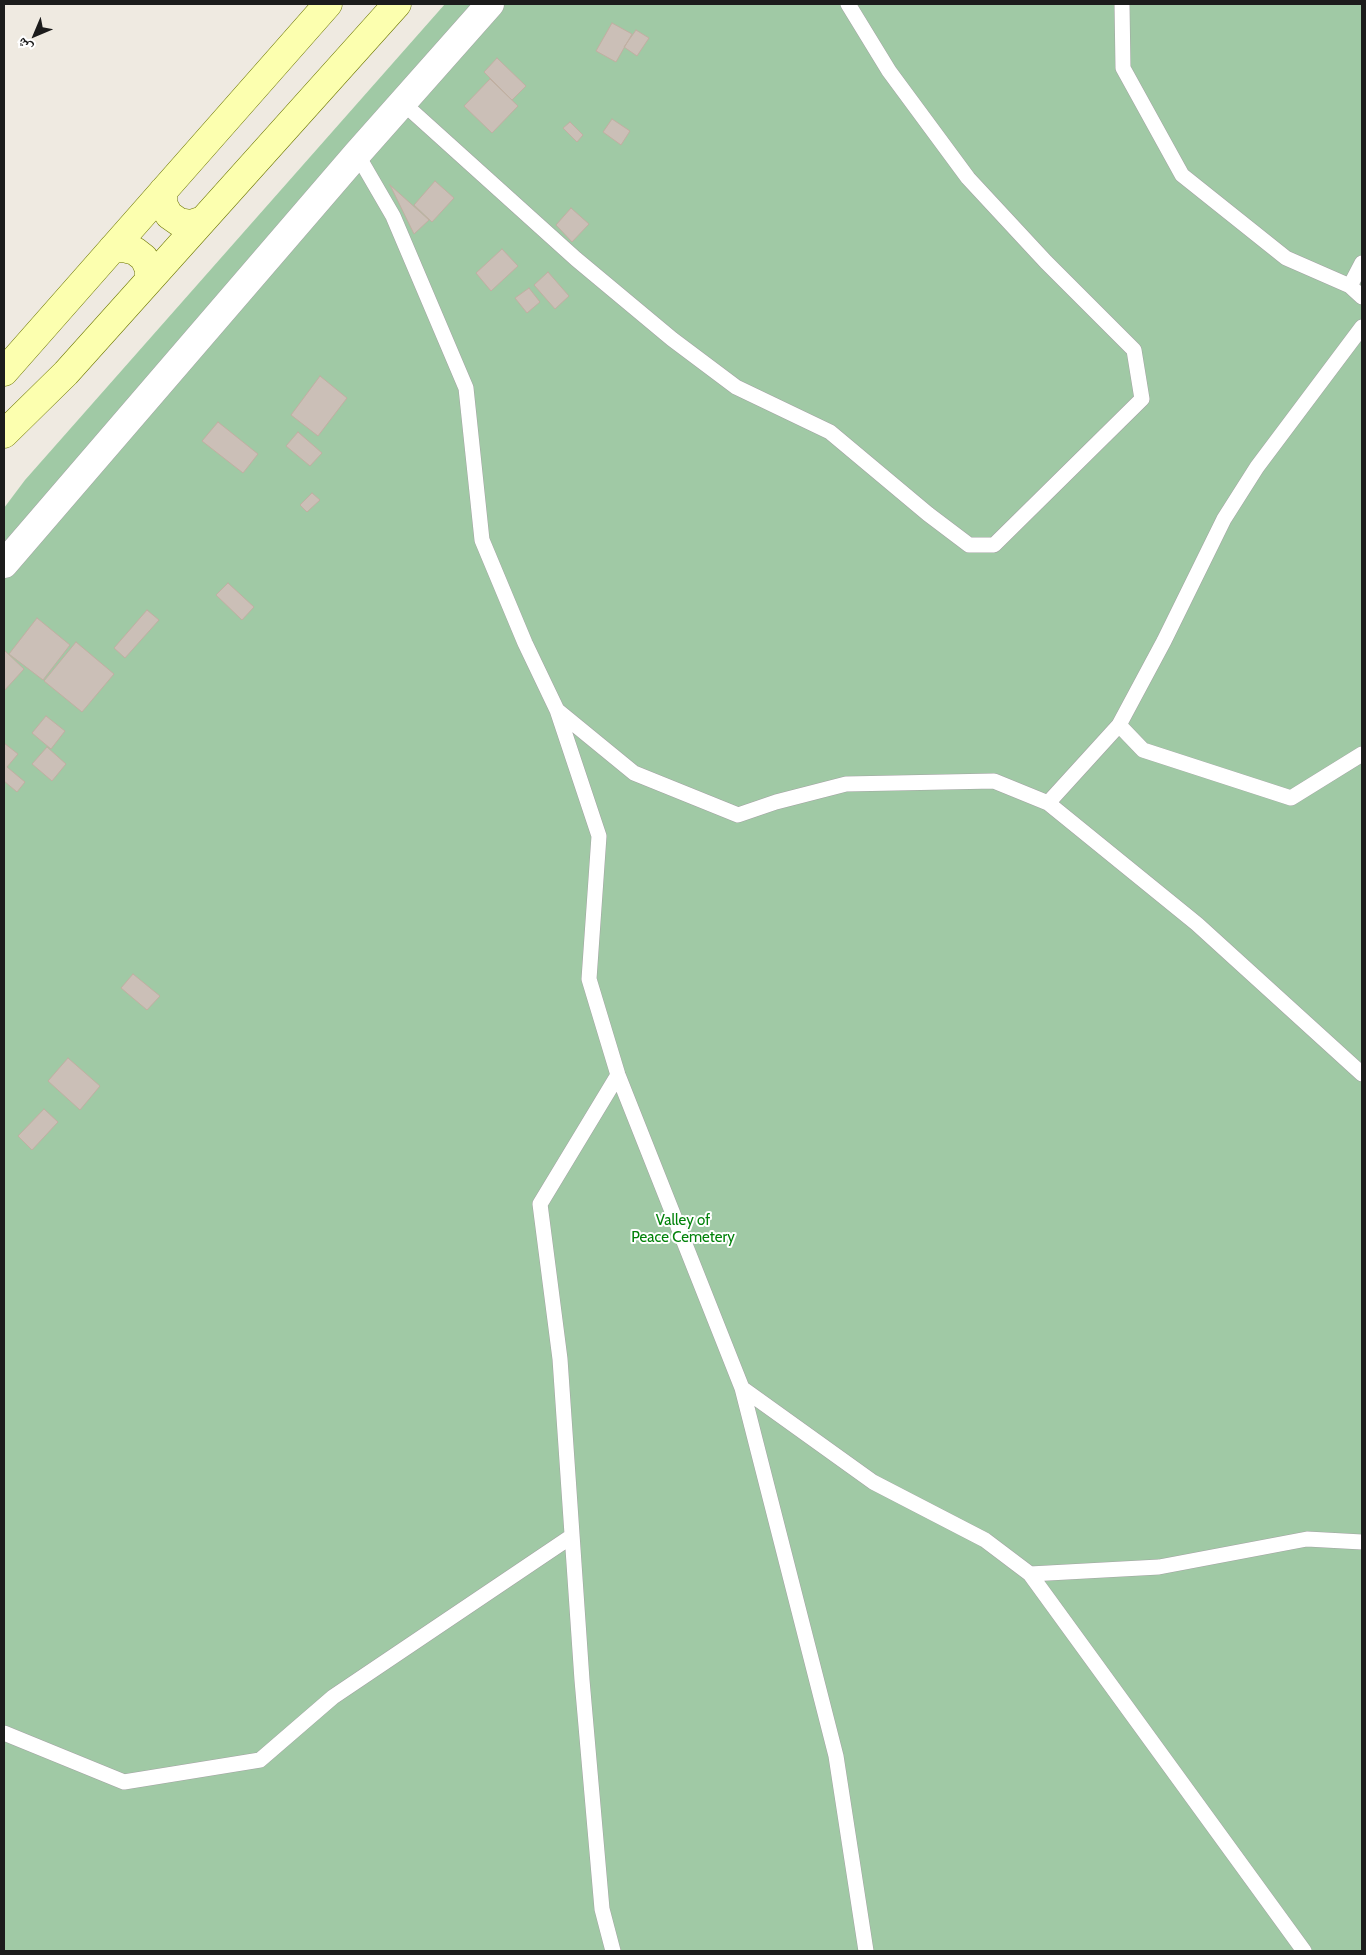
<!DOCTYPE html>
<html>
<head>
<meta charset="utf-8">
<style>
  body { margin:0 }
  #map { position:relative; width:1366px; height:1955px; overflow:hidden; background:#efeae1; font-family:Cabin,"Noto Naskh Arabic",sans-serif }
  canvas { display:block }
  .frame { position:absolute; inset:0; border:5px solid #1c1c1c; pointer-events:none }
  .north { position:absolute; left:10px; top:10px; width:50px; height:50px; -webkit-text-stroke:4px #fff; paint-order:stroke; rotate:225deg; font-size:14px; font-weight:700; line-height:20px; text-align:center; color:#1c1c1c }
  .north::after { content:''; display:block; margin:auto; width:18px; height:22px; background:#1c1c1c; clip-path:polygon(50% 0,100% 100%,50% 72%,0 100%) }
</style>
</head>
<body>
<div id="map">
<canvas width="1366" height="1955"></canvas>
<div class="frame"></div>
<div class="north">ش</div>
</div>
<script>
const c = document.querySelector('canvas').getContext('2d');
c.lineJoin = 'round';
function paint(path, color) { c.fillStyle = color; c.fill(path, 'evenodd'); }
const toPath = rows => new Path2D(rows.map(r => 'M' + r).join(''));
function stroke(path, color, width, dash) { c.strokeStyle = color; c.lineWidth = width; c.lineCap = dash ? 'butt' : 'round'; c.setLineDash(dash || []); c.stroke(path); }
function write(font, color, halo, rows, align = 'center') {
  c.font = font + ' Cabin,sans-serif'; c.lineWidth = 4; c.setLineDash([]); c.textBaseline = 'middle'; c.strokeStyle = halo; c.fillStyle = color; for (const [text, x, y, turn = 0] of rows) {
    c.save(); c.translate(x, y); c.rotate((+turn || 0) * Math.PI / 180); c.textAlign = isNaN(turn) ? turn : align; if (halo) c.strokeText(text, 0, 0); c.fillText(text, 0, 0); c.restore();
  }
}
const cemetery = toPath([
  [445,4,1362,4,1362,1951,4,1951,4,508,25,480]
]);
const building = toPath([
  [612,23,632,34,616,62,596,51,612,23],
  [636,30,649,38,637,56,624,47,636,30],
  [497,58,526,86,512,100,484,72,497,58],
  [490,79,518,106,492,133,464,106,490,79],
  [612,119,630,131,621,145,603,132,612,119],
  [570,122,583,135,577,142,563,128,570,122],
  [435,181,454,198,432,222,414,205,435,181],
  [390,185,429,220,414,234,390,185],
  [571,208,589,224,572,242,556,225,571,208],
  [502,249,518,266,491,291,476,273,502,249],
  [548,272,569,296,555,309,534,285,548,272],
  [529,288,540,302,527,313,515,298,529,288],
  [320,376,347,398,318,436,291,415,320,376],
  [218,422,258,454,243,473,202,441,218,422],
  [298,432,322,453,310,466,286,446,298,432],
  [312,493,320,500,307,512,300,505,312,493],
  [228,583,254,607,242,620,216,595,228,583],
  [147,610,159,620,125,658,114,648,147,610],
  [37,618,70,645,43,680,9,654,37,618],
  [76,642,114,674,82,712,44,681,76,642],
  [4,650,24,669,4,691,4,650],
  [46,716,65,731,51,749,32,733,46,716],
  [4,743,18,754,7,767,25,782,17,792,4,781,4,743],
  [47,747,66,764,52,781,32,764,47,747],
  [133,974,160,996,147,1010,121,988,133,974],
  [68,1058,100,1086,80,1110,48,1081,68,1058],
  [44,1109,58,1122,32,1150,18,1136,44,1109]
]);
const lane = toPath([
  [1122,4,1123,68,1182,175,1286,258,1350,286,1362,263],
  [403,103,576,259,672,339,736,387,830,432,928,514,969,545,994,545,1142,399,1134,350,1046,262,968,178,889,71,848,4],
  [357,154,393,216,466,388,482,540,525,643,557,710,599,836,589,979,618,1075,742,1388,836,1756,866,1951],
  [1350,286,1362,297],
  [557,710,634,773,738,815,776,802,846,784,994,781,1048,803,1197,924,1362,1074],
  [1119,725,1143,750,1291,798,1362,754],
  [1048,803,1119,725,1164,641,1224,519,1257,467,1362,327],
  [742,1388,873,1482,985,1540,1030,1574,1159,1567,1307,1539,1362,1542],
  [1030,1574,1304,1951],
  [4,1733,124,1782,260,1760,333,1697,572,1536],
  [613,1951,602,1909,582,1680,560,1359,540,1204,618,1075]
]);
const street = toPath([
  [4,564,357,154,490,4]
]);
const secondary = toPath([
  [163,191,163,204,169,215,179,222,191,224,203,220],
  [112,249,123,248,135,251,144,258,149,269,149,280],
  [4,372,328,4],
  [4,434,66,373,397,4]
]);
const parkNames = [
  ["Valley of",683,1221],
  ["Peace Cemetery",683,1238]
];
paint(cemetery, '#a0c9a5');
paint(building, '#cbbfb7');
stroke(building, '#c1afa2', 1);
stroke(lane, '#a3a3a3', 16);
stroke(street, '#a3a3a3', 29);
stroke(secondary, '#6c7600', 29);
stroke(lane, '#fff', 15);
stroke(street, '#fff', 28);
stroke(secondary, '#fcffaf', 28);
write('15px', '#02820a', '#fff', parkNames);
</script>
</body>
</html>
